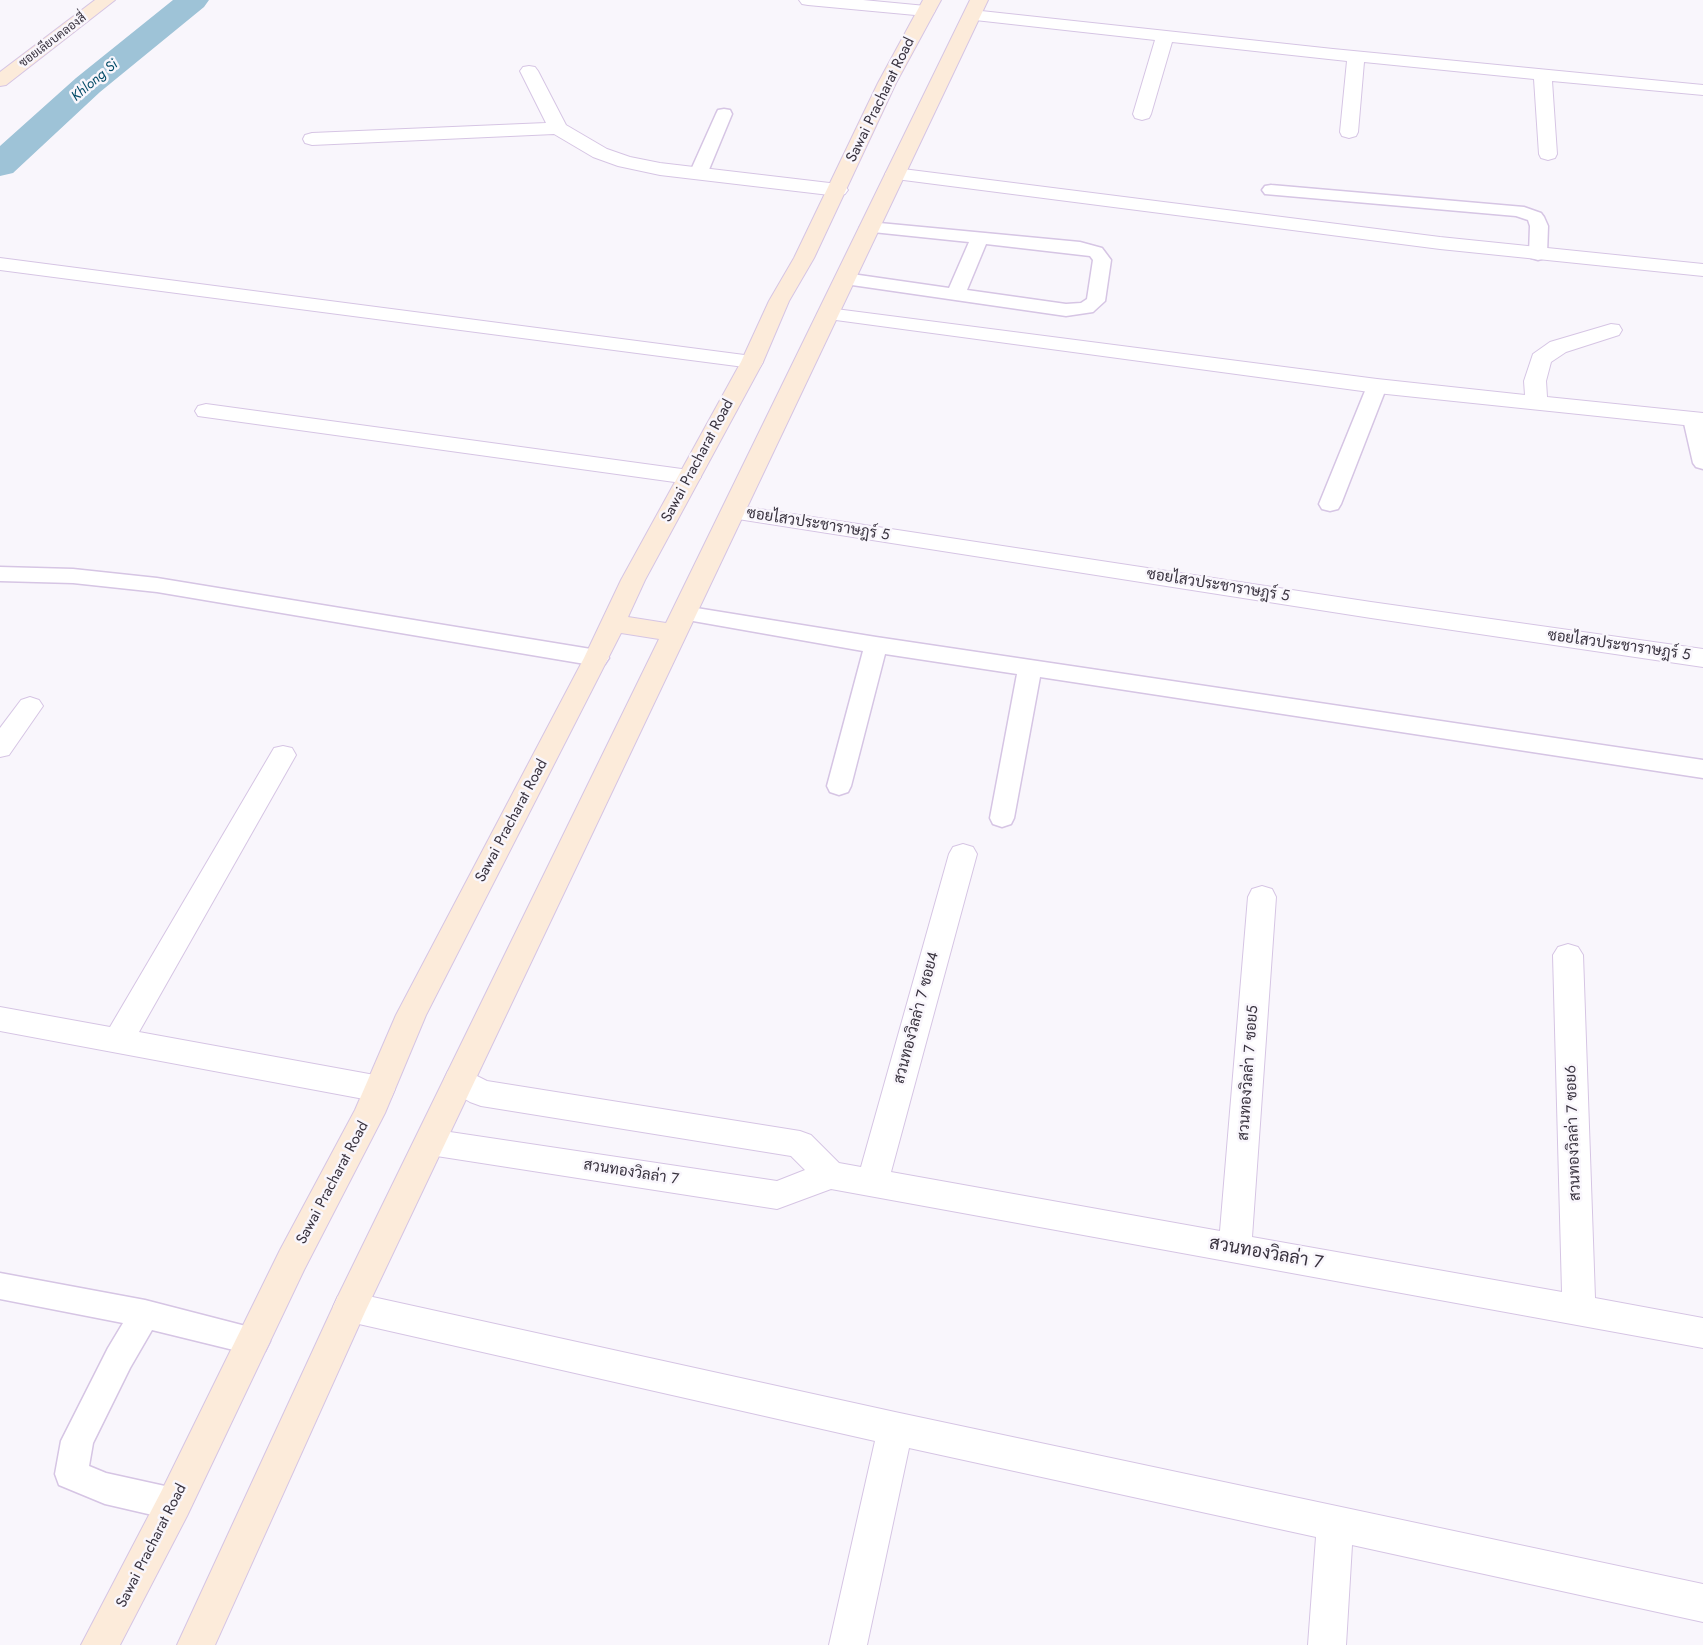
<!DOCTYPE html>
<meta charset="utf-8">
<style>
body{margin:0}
canvas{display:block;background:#f9f6fc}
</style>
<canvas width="1703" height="1645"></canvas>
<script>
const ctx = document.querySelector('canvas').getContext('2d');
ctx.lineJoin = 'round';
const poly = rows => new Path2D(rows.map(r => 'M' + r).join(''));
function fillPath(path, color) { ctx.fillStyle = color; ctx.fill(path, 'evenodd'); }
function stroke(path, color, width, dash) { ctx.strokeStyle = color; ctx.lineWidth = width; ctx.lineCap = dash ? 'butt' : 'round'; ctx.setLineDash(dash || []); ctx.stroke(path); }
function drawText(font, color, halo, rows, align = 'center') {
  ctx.font = font + ' Jost,Sarabun,sans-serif'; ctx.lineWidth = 5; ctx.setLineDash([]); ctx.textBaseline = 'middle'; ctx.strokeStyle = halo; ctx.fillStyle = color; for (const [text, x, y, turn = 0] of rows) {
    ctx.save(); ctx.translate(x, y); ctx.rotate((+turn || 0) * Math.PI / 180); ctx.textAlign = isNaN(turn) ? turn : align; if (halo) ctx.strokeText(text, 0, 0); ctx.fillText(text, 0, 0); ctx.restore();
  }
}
fillPath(poly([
 [173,0,209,0,204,7,100,92,13,173,0,176,0,146,76,78,173,0]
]), '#9ec3d7');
const lane = poly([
 [724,109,730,110,732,114,708,172,705,176,699,177,693,176,690,172,716,114,718,110,724,109],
 [1271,185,1524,207,1541,213,1544,217,1548,226,1547,254,1545,258,1538,260,1531,258,1529,254,1530,226,1528,220,1516,216,1265,194,1262,190,1265,186,1271,185],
 [869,222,1080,242,1102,248,1111,260,1105,301,1093,312,1066,316,838,283,836,279,838,275,845,273,949,288,969,242,863,231,860,227,863,223,869,222],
 [986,244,1090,256,1093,260,1087,299,1081,303,1066,304,967,290,986,244],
 [1377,380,1384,382,1387,386,1341,504,1338,509,1330,511,1322,509,1319,504,1367,386,1370,382,1377,380],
 [1693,413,1700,415,1703,419,1703,469,1696,467,1693,463,1683,419,1686,415,1693,413],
 [0,567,73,569,157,578,597,650,605,652,609,658,605,664,597,666,157,592,73,583,0,581,0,567],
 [684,606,876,637,1703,760,1703,778,1040,677,1014,818,1011,824,1002,827,993,824,990,818,1017,674,885,654,851,786,848,792,839,795,830,792,827,786,863,651,676,618,673,613,676,608,684,606],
 [0,1273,145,1300,265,1331,270,1341,265,1351,254,1355,152,1330,130,1368,93,1443,89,1466,106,1473,174,1488,186,1493,190,1504,186,1515,174,1520,105,1504,59,1485,55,1474,61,1441,108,1348,123,1323,0,1299,0,1273]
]);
const street = poly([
 [799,0,863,0,926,6,932,7,935,11,932,15,926,16,808,5,802,4,799,0],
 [972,10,1333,49,1703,85,1703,95,1552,81,1557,154,1555,158,1548,160,1541,158,1539,154,1534,79,1364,62,1358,132,1356,136,1349,138,1342,136,1340,132,1347,61,1172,42,1151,114,1149,118,1142,120,1135,118,1133,114,1155,40,966,19,963,15,966,11,972,10],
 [529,66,535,67,538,71,566,125,607,149,630,157,660,163,838,184,845,186,848,190,845,194,838,196,660,175,618,166,593,157,554,134,312,145,305,143,303,139,305,135,312,133,546,123,520,71,523,67,529,66],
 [895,168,1440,237,1703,264,1703,276,1440,249,888,178,885,174,888,170,895,168],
 [0,258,752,356,760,357,763,362,760,367,752,368,0,270,0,258],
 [828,308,1377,379,1525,395,1524,381,1533,354,1550,342,1611,324,1619,325,1622,330,1619,335,1566,352,1551,362,1546,381,1547,397,1703,413,1703,427,1377,393,821,318,817,314,821,310,828,308],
 [206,404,689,470,697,472,701,477,697,482,689,484,198,416,195,411,198,406,206,404],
 [733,505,1371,602,1703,649,1703,667,1371,618,725,517,721,512,725,507,733,505],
 [30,697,39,700,43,706,9,755,0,757,0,728,21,700,30,697],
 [283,746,292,748,296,755,139,1032,380,1076,391,1080,395,1089,391,1098,380,1102,0,1031,0,1007,110,1027,274,748,283,746],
 [963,844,973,847,977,854,891,1172,1220,1231,1248,897,1252,889,1262,886,1272,889,1276,897,1252,1237,1562,1292,1553,955,1558,947,1568,944,1578,947,1583,955,1595,1298,1703,1318,1703,1348,831,1189,777,1209,430,1155,419,1151,414,1142,419,1133,430,1129,777,1181,805,1170,791,1156,481,1106,470,1102,448,1089,444,1080,448,1071,459,1067,487,1081,800,1131,811,1135,839,1163,861,1167,949,854,953,847,963,844],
 [350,1292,895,1412,1703,1584,1703,1622,1352,1545,1346,1645,1308,1645,1316,1537,909,1448,867,1645,829,1645,875,1441,350,1322,338,1318,333,1307,338,1296,350,1292]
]);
const secondary = poly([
 [95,0,115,0,6,85,0,86,0,72,95,0],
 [923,0,941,0,896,83,814,258,789,301,763,362,645,580,628,617,666,623,970,0,988,0,365,1312,215,1645,177,1645,338,1296,659,639,621,633,426,1015,385,1113,304,1270,187,1516,120,1645,81,1645,161,1492,280,1250,355,1110,396,1015,584,658,621,580,741,362,769,301,794,258,878,83,923,0]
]);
stroke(lane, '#d6c5e4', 3);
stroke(street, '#d6c5e4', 2);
stroke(secondary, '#d6c5e4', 2);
fillPath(lane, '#fff');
fillPath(street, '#fff');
fillPath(secondary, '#fcebda');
drawText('12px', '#38323e', '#f9f6fc', [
 ["ซอยเลียบคลองสี่",53,41,-37]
]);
drawText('italic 14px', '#004a66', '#f9f6fc', [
 ["Khlong Si",95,81,-40]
]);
drawText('15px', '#38323e', '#f9f6fc', [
 ["Sawai Pracharat Road",881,100,-64],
 ["Sawai Pracharat Road",698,461,-62],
 ["ซอยไสวประชาราษฎร์ 5",818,525,9],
 ["ซอยไสวประชาราษฎร์ 5",1218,586,9],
 ["ซอยไสวประชาราษฎร์ 5",1619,646,8],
 ["Sawai Pracharat Road",512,821,-62],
 ["สวนทองวิลล่า 7 ซอย4",917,1018,-75],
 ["สวนทองวิลล่า 7 ซอย5",1249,1073,-86],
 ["สวนทองวิลล่า 7 ซอย6",1574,1133,-92],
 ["สวนทองวิลล่า 7",631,1173,9],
 ["Sawai Pracharat Road",333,1183,-62],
 ["Sawai Pracharat Road",152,1546,-63]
]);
drawText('18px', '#38323e', '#f9f6fc', [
 ["สวนทองวิลล่า 7",1266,1254,10]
]);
</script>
